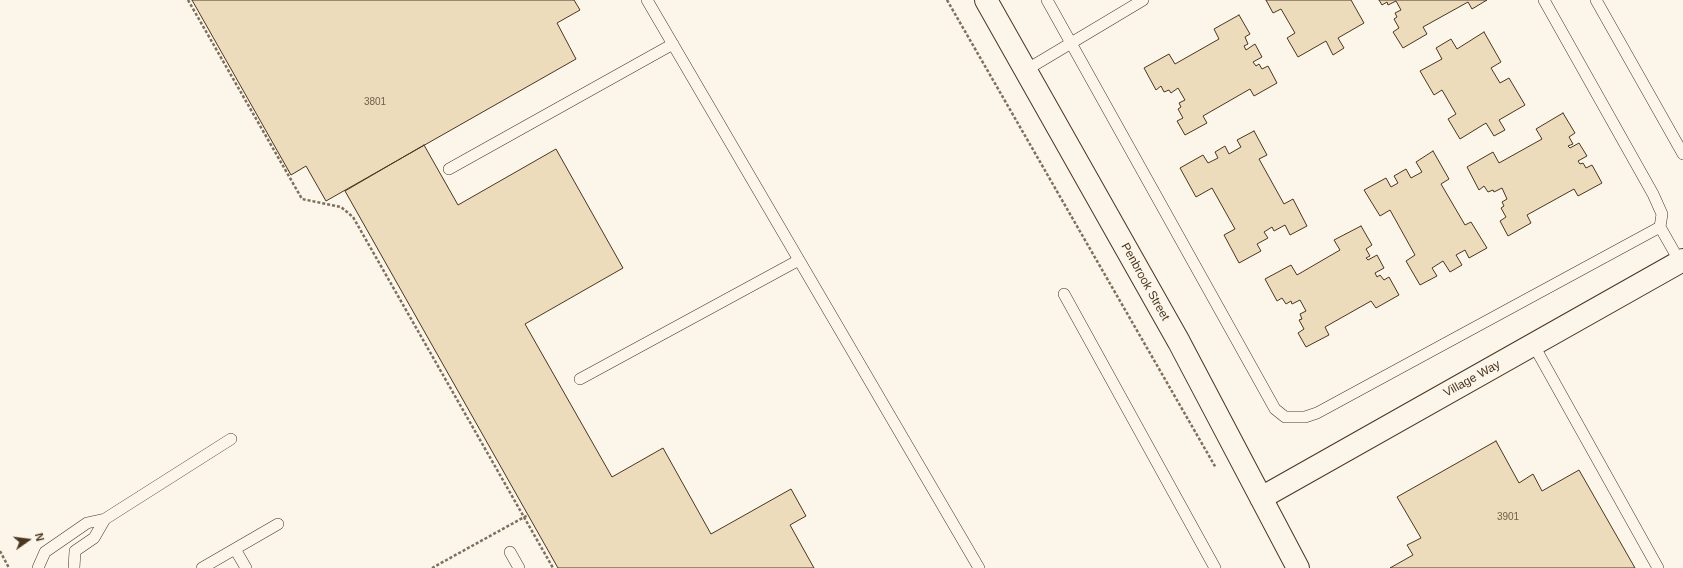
<!DOCTYPE html>
<style>
body{margin:0}
#map{position:relative;width:1683px;height:568px;overflow:hidden;background:#fbf6e9;font-family:Helvetica,sans-serif}
canvas{display:block}
.north{position:absolute;left:8px;top:520px;width:40px;height:40px;-webkit-text-stroke:3px #fbf6e9;paint-order:stroke;rotate:76deg;font-size:11px;font-weight:700;line-height:16px;text-align:center;color:#4a3520}
.north::after{content:'';display:block;margin:auto;width:14px;height:18px;background:#4a3520;clip-path:polygon(50% 0,100% 100%,50% 72%,0 100%)}
</style>
<div id="map">
<canvas width="1683" height="568"></canvas>
<div class="north">N</div>
</div>
<script>
const ctx = document.querySelector('canvas').getContext('2d');
ctx.lineJoin = 'round';
function fillPath(path, color) { ctx.fillStyle = color; ctx.fill(path, 'evenodd'); }
const poly = rows => new Path2D(rows.map(r => 'M' + r).join(''));
function stroke(path, color, width, dash) { ctx.strokeStyle = color; ctx.lineWidth = width; ctx.lineCap = dash ? 'butt' : 'round'; ctx.setLineDash(dash || []); ctx.stroke(path); }
function drawText(font, color, halo, rows, align = 'center') {
  ctx.font = font + ' Helvetica,sans-serif'; ctx.lineWidth = 3; ctx.setLineDash([]); ctx.textBaseline = 'middle'; ctx.strokeStyle = halo; ctx.fillStyle = color; for (const [text, x, y, turn = 0] of rows) {
    ctx.save(); ctx.translate(x, y); ctx.rotate((+turn || 0) * Math.PI / 180); ctx.textAlign = isNaN(turn) ? turn : align; if (halo) ctx.strokeText(text, 0, 0); ctx.fillText(text, 0, 0); ctx.restore();
  }
}
const building = poly([
 [192,0,574,0,580,10,557,23,576,59,326,201,306,166,291,175,192,0],
 [1266,0,1351,0,1364,23,1338,38,1344,48,1333,55,1326,41,1298,57,1287,38,1295,33,1281,9,1273,13,1266,0],
 [1379,0,1487,0,1472,9,1468,2,1423,27,1427,34,1403,48,1393,32,1399,28,1394,19,1397,17,1395,13,1401,10,1396,1,1388,5,1387,2,1382,5,1379,0],
 [1239,15,1250,34,1245,37,1248,44,1244,46,1246,50,1255,44,1262,57,1253,62,1256,66,1259,64,1262,69,1268,66,1277,83,1254,96,1250,89,1203,116,1207,123,1185,135,1177,121,1183,118,1178,109,1181,107,1179,103,1185,100,1178,88,1171,93,1169,90,1164,92,1161,86,1156,90,1144,68,1169,54,1175,64,1219,39,1214,29,1239,15],
 [1484,32,1501,62,1491,68,1500,83,1509,78,1525,105,1499,120,1505,130,1494,136,1486,123,1460,139,1448,119,1456,114,1442,90,1434,95,1420,71,1442,59,1436,48,1451,39,1457,49,1484,32],
 [1563,113,1575,133,1569,137,1573,144,1568,146,1570,148,1579,143,1587,156,1578,161,1580,164,1583,163,1586,168,1592,165,1602,183,1578,196,1574,189,1527,215,1531,223,1508,236,1500,221,1506,217,1501,208,1504,206,1502,202,1507,199,1502,188,1494,192,1493,190,1488,192,1484,186,1479,190,1467,167,1493,152,1499,163,1542,139,1536,129,1563,113],
 [1254,131,1267,155,1259,159,1284,204,1293,199,1307,226,1290,235,1285,225,1274,231,1272,227,1264,232,1268,238,1257,244,1261,251,1239,263,1224,235,1235,229,1212,188,1196,197,1180,168,1203,155,1208,163,1218,158,1215,152,1225,146,1229,154,1241,147,1237,140,1254,131],
 [424,145,458,205,556,149,623,268,525,324,612,477,663,448,711,534,791,489,806,516,790,525,814,568,558,568,345,191,424,145],
 [1433,151,1449,179,1441,184,1465,225,1471,222,1487,248,1469,258,1465,250,1456,255,1462,265,1450,272,1443,261,1432,268,1437,276,1420,285,1406,261,1415,255,1390,210,1380,216,1364,190,1386,178,1391,187,1398,183,1394,176,1406,169,1411,178,1422,172,1416,162,1433,151],
 [1361,226,1372,245,1366,249,1370,256,1366,258,1368,260,1377,255,1384,268,1375,273,1377,277,1380,275,1384,280,1389,277,1399,295,1376,308,1371,301,1325,327,1329,335,1306,347,1298,333,1304,329,1299,320,1302,319,1300,314,1306,311,1300,300,1292,304,1291,301,1286,304,1282,298,1277,301,1265,279,1291,265,1297,275,1340,250,1334,240,1361,226],
 [1496,441,1519,483,1533,474,1542,491,1579,470,1635,568,1390,568,1413,555,1407,545,1421,538,1397,497,1496,441]
]);
fillPath(building, '#ecdcbc');
stroke(building, '#4a3520', 1);
const lane = poly([
 [647,0,979,568],
 [1047,0,1275,409,1285,417,1305,417,1317,413,1660,227,1662,214,1653,194,1544,0],
 [1596,0,1683,154],
 [1026,70,1143,0],
 [449,169,673,44],
 [1660,227,1680,262],
 [1064,294,1215,568],
 [1533,344,1658,568],
 [580,379,799,260],
 [235,549,246,568],
 [510,552,519,568],
 [38,568,45,552,87,523,105,519,231,439],
 [74,568,75,551,94,538,105,519],
 [202,568,278,524]
]);
const street = poly([
 [986,0,1179,342,1298,568],
 [1261,498,1683,260]
]);
stroke(lane, '#4a3520', 12);
stroke(street, '#4a3520', 24);
stroke(poly([
 [188,0,302,199,341,207,353,217,553,568],
 [947,0,1216,468],
 [0,551,9,568],
 [432,568,528,515]
]), '#7f6f5c', 2.5, [3, 2]);
stroke(lane, '#fbf6e9', 11);
stroke(street, '#fbf6e9', 22);
drawText('10px', '#725f47', null, [
 ["3801",375,102],
 ["3901",1508,517]
]);
drawText('12px', '#4a3520', '#fbf6e9', [
 ["Penbrook Street",1145,282,61],
 ["Village Way",1472,379,-29]
]);
</script>
